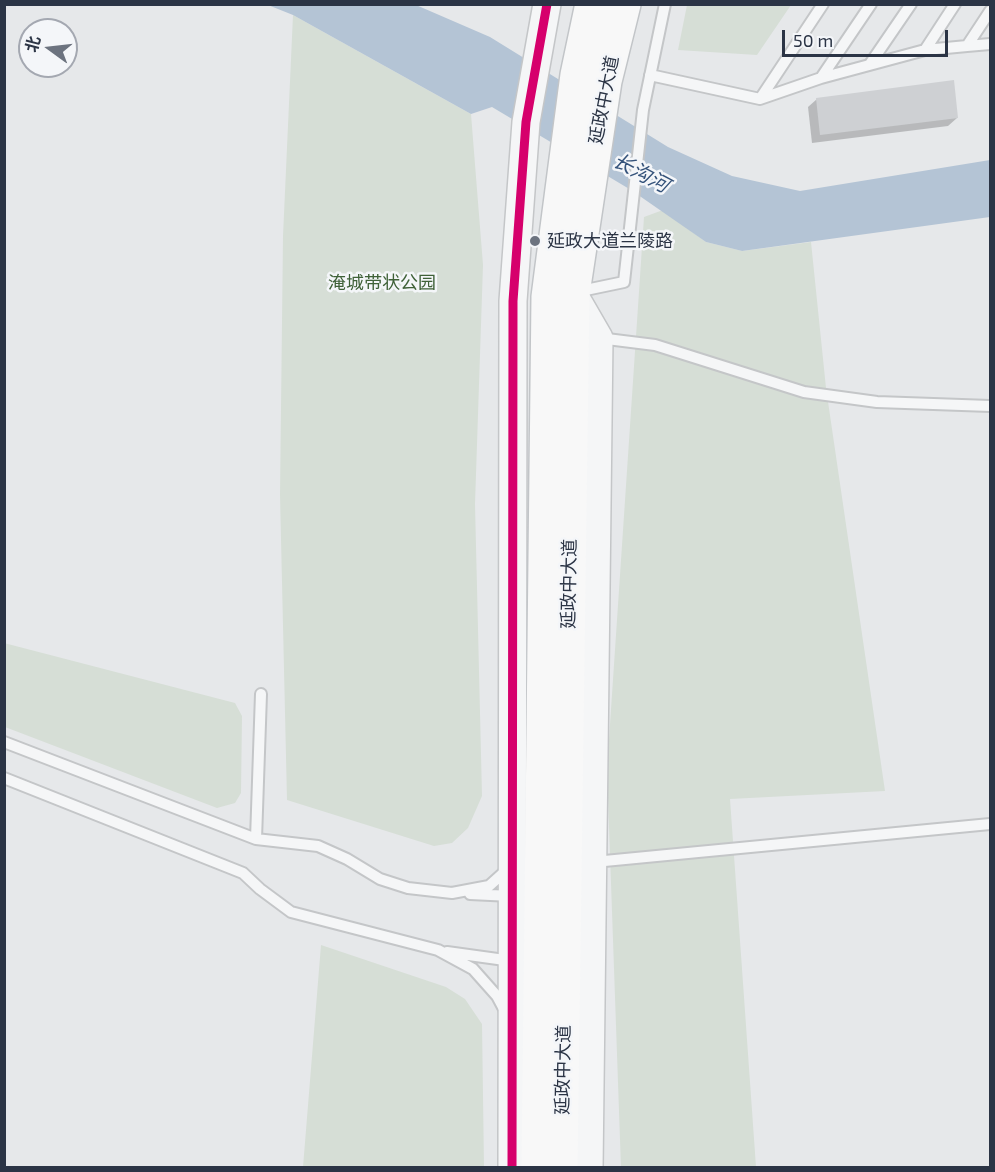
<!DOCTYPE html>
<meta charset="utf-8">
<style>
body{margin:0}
#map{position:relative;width:995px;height:1172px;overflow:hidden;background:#e6e8ea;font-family:"Exo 2","Noto Sans SC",sans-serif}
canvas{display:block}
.frame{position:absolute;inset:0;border:6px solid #2b3445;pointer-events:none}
.north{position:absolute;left:18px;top:18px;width:60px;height:60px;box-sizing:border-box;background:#f4f6f9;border:2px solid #a4a8b1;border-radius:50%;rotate:285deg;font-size:16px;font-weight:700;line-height:24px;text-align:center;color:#2b3445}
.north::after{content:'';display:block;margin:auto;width:21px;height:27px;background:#6c737f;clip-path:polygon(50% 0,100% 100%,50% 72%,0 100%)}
.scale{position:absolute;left:782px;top:30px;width:166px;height:27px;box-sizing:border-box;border:3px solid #2b3445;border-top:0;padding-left:8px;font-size:18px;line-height:21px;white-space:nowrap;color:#2b3445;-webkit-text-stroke:4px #f4f6f9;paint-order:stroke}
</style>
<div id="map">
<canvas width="995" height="1172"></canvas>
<div class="frame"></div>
<div class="north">北</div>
<div class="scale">50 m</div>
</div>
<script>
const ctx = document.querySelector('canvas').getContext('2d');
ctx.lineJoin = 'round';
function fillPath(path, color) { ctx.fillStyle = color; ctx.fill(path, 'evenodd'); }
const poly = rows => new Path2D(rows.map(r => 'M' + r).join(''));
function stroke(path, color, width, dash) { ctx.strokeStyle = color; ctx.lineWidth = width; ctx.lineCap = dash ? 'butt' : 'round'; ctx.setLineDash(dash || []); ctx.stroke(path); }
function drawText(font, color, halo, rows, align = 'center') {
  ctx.font = font + ' "Exo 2","Noto Sans SC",sans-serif'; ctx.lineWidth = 5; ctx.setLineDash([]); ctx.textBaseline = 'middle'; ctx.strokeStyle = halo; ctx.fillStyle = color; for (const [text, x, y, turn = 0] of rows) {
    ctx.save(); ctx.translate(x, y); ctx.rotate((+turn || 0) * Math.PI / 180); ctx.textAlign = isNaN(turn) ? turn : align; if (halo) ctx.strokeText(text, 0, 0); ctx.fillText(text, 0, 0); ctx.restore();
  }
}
fillPath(poly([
 [687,5,687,4,791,5,757,55,678,50],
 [293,15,471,114,483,265,475,504,482,796,468,828,452,843,434,846,287,800,280,495,283,236],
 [663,210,706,242,742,251,811,242,826,388,885,791,730,799,756,1167,621,1168,607,769,644,217],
 [4,643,235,703,242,716,241,793,235,803,217,808,5,727],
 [321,945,446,987,465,999,482,1024,484,1167,303,1167]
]), '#d6ded6');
fillPath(poly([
 [268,5,416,5,490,37,668,147,732,176,800,191,990,160,990,217,742,251,706,242,631,190,492,107,471,114,293,15]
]), '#b4c4d5');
fillPath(poly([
 [817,99,957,118,948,126,812,143,808,107]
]), '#0003');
fillPath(poly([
 [954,80,958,118,820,135,816,98]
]), '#ced0d3');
const service = poly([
 [967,46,990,44],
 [925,50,967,46,990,11],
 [870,64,911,4],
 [650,75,760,99,821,78,925,50,955,4],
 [821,78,871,4],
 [760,99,823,4],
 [576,292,624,282,643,110,665,4],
 [599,338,655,345,804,392,877,402,990,406],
 [4,742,256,839,318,846,347,859,380,879,408,888,452,893,489,886,509,868],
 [4,778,243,873,260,889,291,912,438,950,473,969,497,996,505,1011],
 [256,839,261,694],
 [594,862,990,824],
 [470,894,511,896],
 [447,952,512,961]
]);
const tertiary = poly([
 [573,293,599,338,589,1168],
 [512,1168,513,301,526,122,547,4]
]);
const primary = poly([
 [538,1168,548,297,577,75,592,4],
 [561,1168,573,293,605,81,624,4]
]);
stroke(service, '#c4c6c8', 14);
stroke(tertiary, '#c4c6c8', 30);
stroke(primary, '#c2c5c8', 36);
stroke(service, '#f5f6f7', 10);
stroke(tertiary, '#f5f6f7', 27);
stroke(primary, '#f8f8f8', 33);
stroke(poly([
 [512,1168,513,301,526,122,547,4]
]), '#d6006c', 9);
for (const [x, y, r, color] of [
 [535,241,6,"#6c737f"]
]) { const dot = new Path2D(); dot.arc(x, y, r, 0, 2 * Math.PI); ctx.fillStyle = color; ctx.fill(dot); stroke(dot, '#f4f6f9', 2); }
drawText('18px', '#2b3445', '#f4f6f9', [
 ["延政中大道",604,100,-79],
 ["延政中大道",569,584,-89],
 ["延政中大道",563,1070,-89]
]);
drawText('18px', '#2b3445', '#f4f6f9', [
 ["延政大道兰陵路",547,241]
], 'left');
drawText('18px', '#3f6138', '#f4f6f9', [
 ["淹城带状公园",382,283]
]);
drawText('italic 20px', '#34527a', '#f4f6f9', [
 ["长沟河",641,173,28]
]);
</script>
